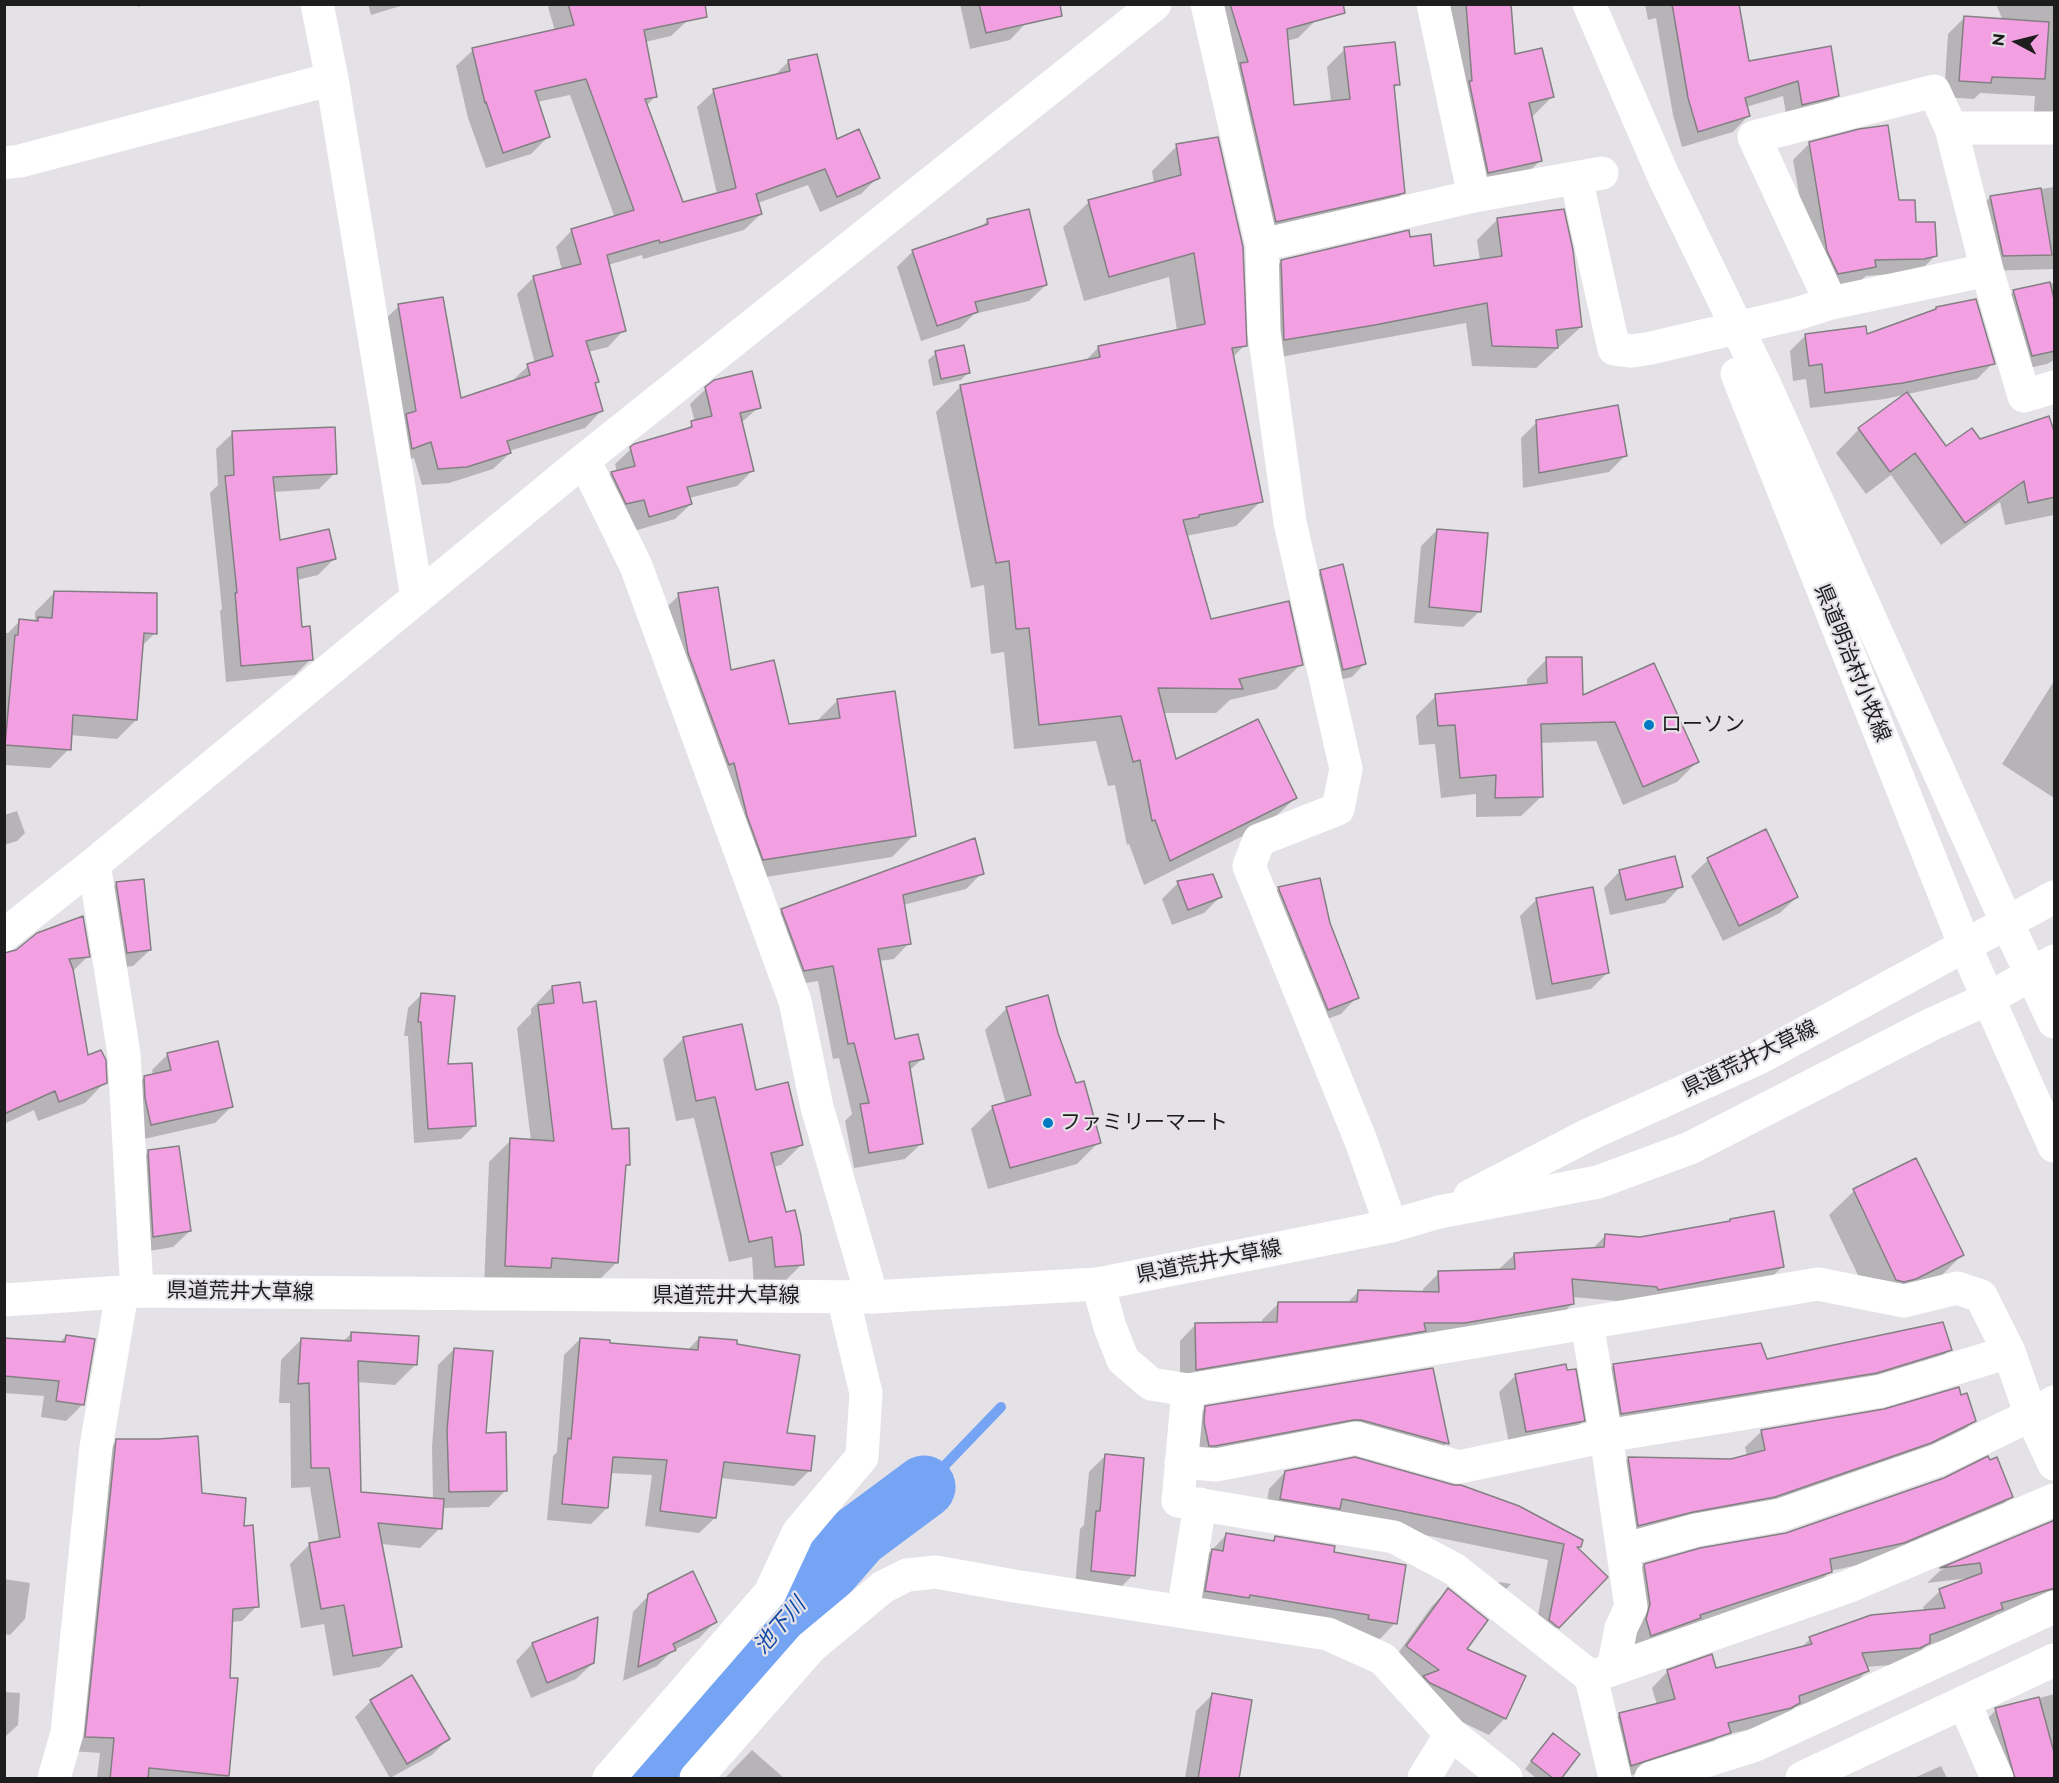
<!DOCTYPE html>
<meta charset="utf-8">
<style>
body{margin:0}
#map{position:relative;width:2059px;height:1783px;overflow:hidden;background:#e5e2e7;font-family:Montserrat,sans-serif}
canvas{display:block}
.frame{position:absolute;inset:0;border:6px solid #1e1d1e;pointer-events:none}
.north{position:absolute;left:1987px;top:12px;width:60px;height:60px;-webkit-text-stroke:4px #e5e2e7;paint-order:stroke;rotate:277deg;font-size:16px;font-weight:700;line-height:24px;text-align:center;color:#1e1d1e}
.north::after{content:'';display:block;margin:auto;width:21px;height:27px;background:#1e1d1e;clip-path:polygon(50% 0,100% 100%,50% 72%,0 100%)}
</style>
<div id="map">
<canvas width="2059" height="1783"></canvas>
<div class="frame"></div>
<div class="north">N</div>
</div>
<script>
const ctx = document.querySelector('canvas').getContext('2d');
ctx.lineJoin = 'round';
function fillPath(path, color) { ctx.fillStyle = color; ctx.fill(path, 'evenodd'); }
const poly = rows => new Path2D(rows.map(r => 'M' + r).join(''));
function stroke(path, color, width, dash) { ctx.strokeStyle = color; ctx.lineWidth = width; ctx.lineCap = dash ? 'butt' : 'round'; ctx.setLineDash(dash || []); ctx.stroke(path); }
function drawText(font, color, halo, rows, align = 'center') {
  ctx.font = font + ' Montserrat,"Noto Sans JP",sans-serif'; ctx.lineWidth = 4.5; ctx.setLineDash([]); ctx.textBaseline = 'middle'; ctx.strokeStyle = halo; ctx.fillStyle = color; for (const [text, x, y, turn = 0] of rows) {
    ctx.save(); ctx.translate(x, y); ctx.rotate((+turn || 0) * Math.PI / 180); ctx.textAlign = isNaN(turn) ? turn : align; if (halo) ctx.strokeText(text, 0, 0); ctx.fillText(text, 0, 0); ctx.restore();
  }
}
fillPath(poly([
 [137,4,150,4,138,7],
 [368,4,407,4,371,15],
 [551,4,692,4,688,20,671,36,645,42,655,97,646,106,682,204,717,194,697,107,714,91,773,77,788,62,816,55,836,141,878,177,861,194,820,212,808,185,758,203,761,214,744,230,643,259,642,255,608,265,624,330,608,347,588,352,597,382,594,385,601,411,585,428,509,451,510,453,493,469,449,483,422,485,414,458,395,464,382,322,399,306,459,400,511,382,528,366,535,364,517,294,534,277,562,270,556,247,572,230,615,218,570,95,537,102,548,137,531,154,486,168,468,118,456,66,473,50,555,31,548,7],
 [960,4,1040,4,1026,23,1010,40,970,49],
 [1224,4,1312,4,1316,20,1298,38,1287,41,1292,107,1331,102,1327,67,1345,49,1398,84,1393,90,1404,192,1385,210,1258,240,1211,18],
 [1445,4,1510,4,1514,56,1552,97,1532,117,1541,160,1520,180,1468,193],
 [1645,4,1738,4,1748,63,1830,48,1838,95,1822,111,1787,120,1783,96,1746,107,1748,116,1733,132,1682,147,1673,115,1656,18,1648,20],
 [1996,4,2054,4,2054,126,2033,124,2035,96,1980,93,1974,99,1944,97,1948,34,1964,18,2003,21],
 [1809,144,1897,202,1935,256,1919,272,1866,276,1858,283,1822,290,1812,267,1793,160],
 [1177,146,1245,345,1232,358,1261,501,1236,526,1186,536,1210,621,1301,664,1276,689,1230,700,1216,713,1162,713,1175,762,1295,798,1269,823,1144,885,1129,844,1127,845,1115,785,1108,786,1096,741,1014,749,1004,652,991,654,984,585,971,588,936,412,961,386,1085,361,1099,347,1177,331,1169,277,1084,301,1063,227,1089,202,1154,184,1152,171],
 [2054,187,2054,269,1987,271,1975,213,1990,197],
 [1498,219,1581,327,1536,368,1472,366,1466,323,1264,360,1261,282,1282,261,1409,239,1433,267,1480,261,1477,240],
 [988,220,1046,285,1029,301,974,314,960,328,921,341,897,267,913,251,980,228],
 [2054,283,2054,360,2047,364,2016,371,1998,308,2013,292],
 [1806,335,1865,336,1993,363,1977,379,1885,399,1810,408,1806,379,1793,381,1790,351],
 [936,353,969,372,961,380,933,386,928,360],
 [706,389,759,407,741,423,752,471,737,486,689,498,691,504,675,519,634,531,629,514,611,518,596,488,611,473,617,472,615,464,631,449,682,432,695,422,690,404],
 [1907,395,1945,448,1980,441,2054,439,2054,515,2005,525,2000,502,1941,545,1891,475,1866,494,1836,453,1859,429],
 [1537,422,1625,456,1609,472,1523,488,1521,438],
 [233,433,335,473,319,489,273,492,278,542,334,559,318,575,297,580,300,628,311,659,295,675,226,682,220,611,222,609,210,493,218,485,216,449],
 [1437,530,1480,611,1463,627,1414,623,1421,546],
 [1321,571,1365,663,1352,677,1330,682,1308,585],
 [54,593,155,633,142,646,136,720,117,739,70,735,69,749,50,768,4,765,4,633,8,633,20,621,35,622,35,612],
 [679,595,730,672,788,725,816,722,838,700,914,835,892,857,741,881,657,617],
 [1547,659,1581,698,1697,762,1677,782,1623,805,1596,741,1540,743,1541,797,1521,816,1476,817,1476,794,1441,798,1435,744,1419,745,1416,716,1436,696,1527,687,1527,679],
 [2054,681,2054,798,2002,764],
 [17,811,25,833,17,841,4,845,4,815],
 [1765,831,1797,897,1780,913,1723,941,1691,876,1708,860],
 [1620,871,1681,886,1665,903,1610,915,1604,888],
 [982,873,966,889,903,905,909,943,894,959,879,961,894,1041,922,1059,909,1071,921,1144,905,1159,854,1168,845,1121,852,1114,839,1058,833,1059,818,981,788,986,767,926,782,910],
 [1319,879,1329,924,1357,997,1341,1014,1311,1025,1262,905,1279,888],
 [117,883,150,950,133,966,111,968,100,900],
 [1178,883,1220,897,1204,913,1172,925,1162,899],
 [1537,899,1607,973,1591,989,1536,1000,1520,916],
 [88,956,72,972,87,1057,105,1082,85,1103,38,1121,34,1110,4,1124,4,961],
 [552,987,610,1130,629,1164,624,1169,617,1262,595,1284,484,1287,489,1162,511,1140,531,1141,517,1028,531,1014,531,1009],
 [422,994,446,1066,475,1125,461,1139,414,1143,408,1036,404,1036,408,1008],
 [1007,1008,1057,1034,1099,1142,1077,1164,988,1189,971,1129,993,1107,1006,1104,985,1030],
 [684,1038,802,1144,781,1165,773,1167,785,1214,802,1264,781,1285,754,1287,752,1257,729,1262,694,1118,676,1121,663,1059],
 [168,1054,231,1107,215,1123,135,1141,128,1094,145,1077,153,1075,152,1070],
 [149,1152,190,1231,173,1247,137,1253,132,1168],
 [1916,1160,1962,1255,1937,1280,1872,1304,1829,1215,1854,1191],
 [1731,1220,1782,1267,1766,1283,1641,1303,1572,1297,1572,1304,1556,1320,1180,1385,1180,1341,1196,1324,1262,1324,1262,1320,1278,1304,1347,1303,1358,1292,1423,1293,1423,1289,1439,1273,1497,1271,1515,1254,1592,1249,1606,1235,1640,1238,1728,1223],
 [352,1333,415,1365,395,1385,357,1382,359,1494,433,1500,432,1447,438,1365,454,1349,506,1490,489,1507,442,1508,440,1528,420,1548,381,1544,400,1647,380,1667,333,1676,324,1624,301,1628,290,1564,310,1544,319,1542,310,1487,291,1488,290,1403,279,1403,281,1360,301,1340,342,1342],
 [66,1336,83,1404,66,1421,41,1417,44,1396,4,1393,4,1339,59,1343],
 [699,1338,735,1346,786,1434,809,1471,794,1486,720,1478,715,1518,699,1533,645,1526,652,1475,610,1473,607,1508,591,1524,547,1520,553,1456,557,1452,564,1355,580,1339,608,1344,687,1351],
 [1950,1349,1934,1366,1605,1430,1597,1381,1614,1365,1766,1361],
 [1432,1369,1447,1443,1431,1459,1344,1436,1198,1462,1190,1424,1206,1407],
 [1515,1376,1583,1421,1567,1437,1510,1448,1499,1392],
 [1960,1397,1974,1420,1958,1437,1758,1513,1622,1542,1612,1475,1629,1458,1731,1460,1747,1456,1745,1447,1762,1431],
 [117,1441,201,1494,242,1527,257,1606,242,1621,231,1622,228,1775,225,1778,97,1778,100,1753,71,1751,102,1456],
 [1105,1456,1133,1575,1117,1591,1075,1587,1080,1529,1084,1525,1089,1472],
 [1285,1472,1579,1546,1577,1549,1558,1627,1542,1643,1534,1637,1548,1560,1331,1516,1265,1515,1269,1489],
 [2011,1496,1995,1513,1886,1559,1830,1571,1814,1588,1635,1651,1628,1582,1644,1565,1787,1534],
 [2052,1523,2054,1533,2054,1597,2051,1600,1996,1615,1985,1625,1926,1646,1912,1659,1903,1664,1866,1667,1867,1671,1851,1687,1795,1707,1782,1719,1773,1724,1720,1736,1700,1753,1623,1778,1603,1731,1620,1714,1657,1705,1652,1688,1668,1671,1715,1670,1801,1648,1810,1639,1925,1611,1923,1607,1940,1591,1970,1578,1927,1583,1941,1570],
 [1227,1534,1271,1542,1275,1538,1332,1553,1395,1623,1380,1639,1191,1607,1197,1566],
 [4,1579,30,1583,25,1619,10,1635,4,1634],
 [1499,1582,1511,1584,1492,1604,1484,1598],
 [1448,1590,1465,1650,1524,1677,1505,1718,1489,1735,1414,1699,1391,1663,1432,1606],
 [649,1595,716,1621,699,1638,672,1651,657,1666,623,1681,633,1612],
 [597,1619,593,1663,576,1679,531,1698,516,1661,532,1644],
 [4,1692,20,1693,18,1725,6,1736,4,1747],
 [1213,1694,1237,1778,1185,1778,1196,1711],
 [2054,1694,2054,1778,1995,1778,1980,1726,1996,1710],
 [371,1701,448,1739,432,1755,390,1778,355,1717],
 [1546,1742,1559,1778,1536,1778,1525,1769],
 [752,1750,784,1778,725,1778],
 [1941,1766,1947,1778,1914,1778]
]), '#0003');
stroke(poly([
 [924,1487,1001,1407]
]), '#74a4f3', 10);
stroke(poly([
 [647,1778,858,1536,924,1487]
]), '#74a4f3', 63);
const building = poly([
 [568,4,705,4,707,17,644,30,657,97,645,99,683,202,736,188,713,89,790,71,788,60,817,54,837,139,859,129,880,178,837,197,825,169,756,194,762,214,660,243,659,240,607,255,626,331,586,341,599,382,595,383,603,411,507,441,511,453,467,467,438,469,431,442,412,449,406,414,416,411,398,304,443,297,461,398,530,375,527,364,553,356,533,276,581,264,571,229,634,210,586,79,535,91,550,137,503,153,486,102,485,103,472,48,574,25,568,4],
 [979,4,1060,4,1062,16,986,33,979,4],
 [1230,4,1343,4,1345,13,1287,29,1294,105,1350,99,1344,47,1395,42,1400,85,1394,85,1405,193,1276,222,1240,63,1248,62,1230,4],
 [1466,4,1511,4,1515,54,1542,48,1554,97,1529,103,1542,161,1488,173,1469,81,1472,81,1466,4],
 [1672,4,1739,4,1749,61,1831,46,1839,96,1802,105,1798,81,1745,98,1750,116,1698,132,1688,98,1672,4],
 [1964,16,2049,22,2045,79,1992,77,1991,83,1959,81,1964,16],
 [1888,125,1899,200,1915,200,1916,222,1935,222,1937,256,1924,259,1875,260,1876,267,1838,274,1827,251,1809,142,1859,129,1888,125],
 [1218,137,1243,247,1247,346,1232,348,1263,502,1199,515,1199,517,1183,520,1211,619,1289,601,1303,665,1239,679,1243,689,1158,688,1176,759,1258,719,1297,798,1170,861,1155,820,1152,821,1140,760,1133,762,1121,716,1039,725,1029,628,1016,629,1009,561,996,563,960,385,1100,357,1098,346,1205,324,1194,253,1109,277,1088,200,1181,175,1176,144,1218,137],
 [2041,188,2052,255,2003,256,1990,196,2041,188],
 [1029,209,1047,285,975,302,978,312,937,326,912,250,988,224,987,219,1029,209],
 [1564,209,1573,250,1582,327,1556,330,1558,348,1492,346,1487,303,1375,325,1284,340,1281,260,1409,230,1410,237,1431,234,1434,266,1502,256,1497,218,1564,209],
 [2050,282,2055,304,2055,351,2032,356,2013,290,2050,282],
 [1976,299,1995,364,1903,383,1825,393,1822,364,1809,366,1805,334,1866,326,1867,334,1936,309,1936,307,1976,299],
 [964,345,970,373,941,379,935,351,964,345],
 [752,371,761,408,740,413,754,471,687,487,692,504,649,517,644,500,626,504,611,472,635,466,630,447,634,444,692,427,691,421,712,416,705,387,714,380,752,371],
 [1907,392,1946,446,1972,428,1980,439,2049,416,2055,434,2055,497,2028,503,2024,481,1965,523,1915,453,1890,472,1858,428,1907,392],
 [1618,405,1627,456,1539,473,1536,420,1618,405],
 [335,427,337,474,273,477,280,540,329,529,336,559,297,568,302,627,310,626,313,660,241,666,235,593,237,593,225,476,234,475,232,431,335,427],
 [1437,529,1488,533,1481,612,1429,607,1437,529],
 [1343,564,1366,664,1343,670,1320,570,1343,564],
 [718,587,731,670,774,660,789,724,840,718,837,699,895,691,916,836,763,860,747,816,734,763,729,765,688,653,678,593,718,587],
 [54,591,157,593,157,634,144,633,137,720,73,715,71,750,5,745,15,635,18,635,19,619,38,621,38,617,52,618,54,591],
 [1546,657,1582,657,1583,695,1654,663,1699,762,1643,787,1615,722,1541,724,1543,797,1495,798,1496,775,1460,778,1455,725,1438,726,1435,694,1547,683,1546,657],
 [1766,829,1798,897,1739,926,1707,858,1766,829],
 [975,838,984,874,903,895,911,944,878,949,895,1039,918,1034,924,1059,909,1062,923,1144,869,1153,860,1104,869,1103,854,1043,848,1044,833,966,804,971,781,909,975,838],
 [1675,856,1683,887,1626,900,1619,870,1675,856],
 [1213,874,1222,897,1188,910,1177,881,1213,874],
 [1320,878,1330,923,1359,998,1328,1010,1278,887,1320,878],
 [144,879,151,950,127,953,116,882,144,879],
 [1593,887,1609,973,1552,984,1536,898,1593,887],
 [83,916,90,957,69,959,73,969,88,1055,101,1050,106,1060,107,1083,59,1102,55,1091,4,1114,4,953,16,950,37,933,83,916],
 [580,982,583,1003,596,1001,612,1129,629,1128,630,1165,626,1165,618,1263,552,1258,551,1268,505,1266,510,1138,554,1141,538,1005,554,1003,552,986,580,982],
 [421,993,455,996,448,1064,472,1063,476,1126,428,1129,421,1022,418,1022,421,993],
 [1048,995,1058,1033,1076,1083,1084,1081,1101,1143,1010,1168,992,1106,1031,1095,1006,1007,1048,995],
 [742,1024,756,1090,788,1082,803,1145,771,1153,786,1212,795,1210,801,1236,804,1265,775,1267,772,1237,749,1242,715,1097,696,1101,683,1037,742,1024],
 [218,1041,233,1107,151,1125,145,1098,144,1076,171,1070,167,1053,218,1041],
 [179,1146,191,1231,153,1237,148,1150,179,1146],
 [1916,1158,1964,1255,1916,1279,1904,1282,1896,1280,1853,1189,1916,1158],
 [1774,1211,1784,1267,1658,1290,1657,1287,1572,1279,1574,1304,1465,1323,1424,1323,1426,1331,1196,1370,1195,1323,1277,1322,1278,1302,1357,1302,1358,1290,1439,1292,1438,1271,1515,1269,1514,1253,1604,1247,1605,1234,1640,1237,1730,1221,1730,1219,1774,1211],
 [1943,1322,1952,1350,1877,1373,1621,1414,1613,1364,1761,1343,1767,1359,1943,1322],
 [351,1332,419,1336,417,1365,358,1361,361,1492,444,1499,442,1529,378,1523,402,1647,353,1656,344,1605,321,1609,309,1543,340,1537,329,1468,311,1468,309,1383,298,1384,301,1338,351,1341,351,1332],
 [66,1335,95,1339,84,1405,56,1401,59,1381,4,1376,4,1338,65,1342,66,1335],
 [699,1337,737,1340,737,1344,800,1355,787,1433,815,1436,811,1471,724,1462,716,1518,660,1511,667,1460,613,1457,608,1508,562,1504,568,1438,571,1439,580,1338,610,1340,610,1343,698,1350,699,1337],
 [454,1348,493,1351,486,1433,506,1432,507,1491,449,1492,447,1430,454,1348],
 [1566,1364,1567,1370,1576,1369,1585,1421,1526,1432,1515,1374,1566,1364],
 [1433,1368,1449,1444,1361,1420,1353,1420,1215,1446,1209,1446,1204,1423,1205,1406,1433,1368],
 [1959,1387,1961,1395,1967,1393,1976,1421,1931,1443,1775,1497,1693,1512,1638,1526,1628,1457,1731,1459,1765,1450,1761,1430,1884,1409,1959,1387],
 [198,1436,202,1493,246,1498,244,1526,253,1525,259,1607,233,1609,230,1678,238,1678,229,1776,149,1768,148,1779,110,1779,114,1738,85,1737,116,1439,158,1439,198,1436],
 [1105,1454,1144,1458,1135,1576,1091,1571,1096,1511,1100,1511,1105,1454],
 [1988,1456,1990,1460,1997,1457,2013,1497,1904,1543,1830,1559,1832,1572,1700,1615,1701,1618,1651,1636,1646,1619,1650,1604,1644,1564,1700,1548,1786,1533,1944,1478,1988,1456],
 [1355,1457,1454,1485,1461,1485,1519,1506,1583,1540,1581,1547,1577,1547,1608,1577,1559,1628,1549,1620,1564,1544,1342,1499,1340,1509,1280,1499,1285,1471,1355,1457],
 [2055,1520,2055,1588,2001,1603,2003,1609,1930,1635,1930,1643,1920,1648,1862,1653,1869,1671,1799,1696,1800,1703,1791,1708,1728,1723,1731,1733,1631,1766,1619,1713,1675,1699,1667,1670,1712,1654,1716,1668,1812,1644,1809,1637,1871,1615,1945,1608,1939,1589,1982,1573,1980,1563,1940,1568,2055,1520],
 [1226,1533,1274,1541,1275,1536,1335,1546,1334,1552,1406,1565,1397,1624,1368,1619,1369,1615,1250,1595,1249,1598,1205,1591,1212,1549,1223,1551,1226,1533],
 [693,1571,717,1622,673,1644,676,1650,638,1667,648,1594,693,1571],
 [1448,1588,1488,1620,1467,1649,1526,1676,1506,1719,1430,1683,1423,1676,1439,1670,1406,1646,1448,1588],
 [598,1617,594,1663,547,1683,532,1643,598,1617],
 [412,1675,450,1739,407,1764,370,1700,412,1675],
 [1212,1693,1252,1700,1239,1779,1198,1779,1212,1693],
 [2039,1697,2055,1756,2055,1779,2015,1779,1995,1708,2039,1697],
 [1553,1733,1580,1754,1561,1779,1554,1779,1531,1761,1553,1733]
]);
fillPath(building, '#f2a0e1');
stroke(building, '#847f83', 1.5);
stroke(poly([
 [317,4,332,79,417,597],
 [1207,4,1262,245,1264,332,1290,522,1346,769,1338,809,1259,840,1249,866,1361,1141,1391,1226],
 [1433,4,1474,196],
 [1951,128,2054,128],
 [4,163,20,161,332,79],
 [1576,178,1614,349,1632,351,1651,348,1796,314,1831,303,1987,270],
 [1262,245,1474,196,1602,173],
 [1831,303,1754,137,1934,91,1951,128,1987,270,2024,396,2054,387],
 [584,460,636,566,795,1001,817,1107,872,1297],
 [94,864,124,1054,137,1291],
 [4,935,94,864,584,460,1155,4],
 [1098,1284,1110,1327,1123,1360,1151,1384,1188,1390,1818,1284,1904,1301,1957,1288,1981,1296,2009,1352,2031,1415,2054,1464],
 [1587,1323,1606,1436,1881,1391,2009,1352],
 [1188,1390,1178,1501,1394,1537,1454,1569,1591,1677,1847,1587,2054,1500],
 [1181,1462,1216,1465,1356,1438,1459,1467,1606,1436,1631,1607,1621,1628,1613,1669],
 [1623,1550,1696,1530,1780,1515,1938,1460,2031,1415,2054,1402],
 [1183,1612,1200,1504],
 [1591,1677,1615,1778],
 [1964,1702,1997,1778],
 [54,1778,67,1733,96,1447,122,1293],
 [609,1778,770,1593,798,1533,862,1457,866,1393,843,1297],
 [696,1778,811,1647,883,1587,907,1575,936,1572,1014,1586,1328,1634,1383,1659,1451,1734,1506,1778],
 [1424,1778,1451,1734],
 [1651,1778,1753,1746,2054,1607],
 [1802,1778,2054,1660]
]), '#fff', 33);
stroke(poly([
 [1589,4,1663,175,1765,385,2007,923,2054,1022],
 [1737,374,1965,946,2054,1146],
 [1470,1196,1590,1134,1759,1058,2054,897],
 [4,1300,137,1291,872,1297,1098,1284,1391,1226,1439,1212,1598,1182,1690,1148,1932,1024,1990,998,2054,961]
]), '#fff', 33);
for (const [x, y, r, color] of [
 [1649,725,6,"#007ac3"],
 [1048,1123,6,"#007ac3"]
]) { const dot = new Path2D(); dot.arc(x, y, r, 0, 2 * Math.PI); ctx.fillStyle = color; ctx.fill(dot); stroke(dot, '#e5e2e7', 2); }
drawText('21px', '#1e1d1e', '#e5e2e7', [
 ["県道明治村小牧線",1852,663,68],
 ["県道荒井大草線",1750,1059,-26],
 ["県道荒井大草線",1209,1262,-11],
 ["県道荒井大草線",240,1292,1],
 ["県道荒井大草線",726,1296]
]);
drawText('21px', '#1e1d1e', '#e5e2e7', [
 ["ローソン",1661,725],
 ["ファミリーマート",1060,1123]
], 'left');
drawText('italic 22px', '#114ba5', '#e5e2e7', [
 ["池下川",780,1626,-49]
]);
</script>
